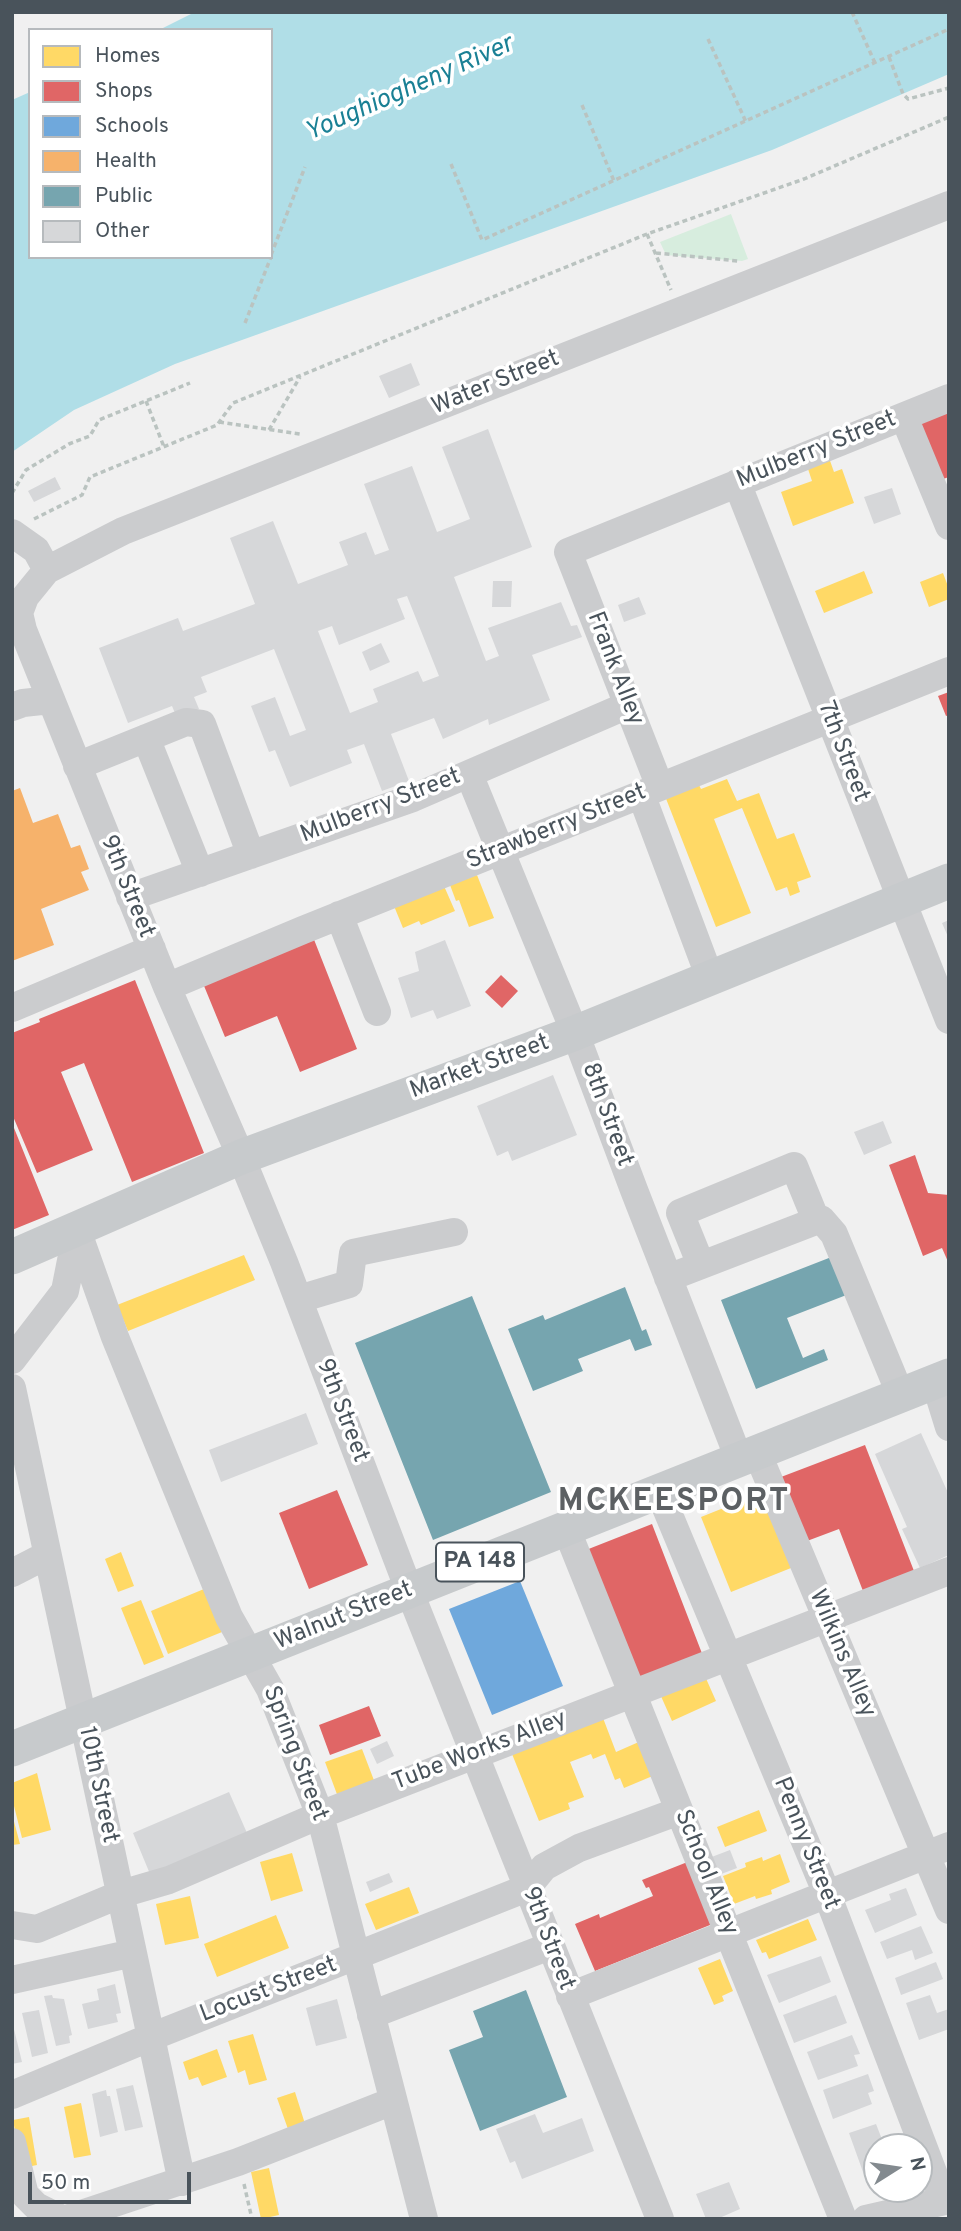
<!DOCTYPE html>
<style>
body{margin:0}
#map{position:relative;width:961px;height:2231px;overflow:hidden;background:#f0f0f0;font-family:Overpass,sans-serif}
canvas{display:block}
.frame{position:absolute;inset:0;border:14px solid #49535b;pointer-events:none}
.legend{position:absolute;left:28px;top:28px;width:245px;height:231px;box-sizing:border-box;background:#fff;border:2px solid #b6babd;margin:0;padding:9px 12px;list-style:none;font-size:21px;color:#49535b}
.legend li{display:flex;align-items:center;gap:14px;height:35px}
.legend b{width:35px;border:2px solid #b6babd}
.north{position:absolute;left:863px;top:2133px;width:70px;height:70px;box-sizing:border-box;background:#fff;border:2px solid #b6babd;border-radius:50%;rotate:78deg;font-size:19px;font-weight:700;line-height:28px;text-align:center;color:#49535b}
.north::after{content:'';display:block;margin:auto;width:24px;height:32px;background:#838a8f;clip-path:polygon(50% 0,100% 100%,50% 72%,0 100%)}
.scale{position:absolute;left:28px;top:2172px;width:163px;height:32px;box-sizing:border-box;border:4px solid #49535b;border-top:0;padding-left:9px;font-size:21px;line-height:24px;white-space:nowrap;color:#49535b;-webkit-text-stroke:5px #fff;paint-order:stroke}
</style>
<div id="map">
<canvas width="961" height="2231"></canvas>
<div class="frame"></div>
<ul class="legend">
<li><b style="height:19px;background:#ffd966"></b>Homes</li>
<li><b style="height:19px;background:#e06666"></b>Shops</li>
<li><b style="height:19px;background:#6fa8dc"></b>Schools</li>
<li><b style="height:19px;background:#f6b26b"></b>Health</li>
<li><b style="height:19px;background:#76a5af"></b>Public</li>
<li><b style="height:19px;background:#d6d7d9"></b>Other</li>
</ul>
<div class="north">N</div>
<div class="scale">50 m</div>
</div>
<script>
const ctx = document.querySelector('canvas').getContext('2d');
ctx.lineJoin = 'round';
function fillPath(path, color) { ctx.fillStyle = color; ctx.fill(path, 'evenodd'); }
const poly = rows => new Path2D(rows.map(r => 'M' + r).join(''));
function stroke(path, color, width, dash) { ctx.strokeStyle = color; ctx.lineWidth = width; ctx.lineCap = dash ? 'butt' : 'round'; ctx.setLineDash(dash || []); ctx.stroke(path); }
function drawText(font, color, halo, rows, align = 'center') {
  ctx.font = font + ' Overpass,sans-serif'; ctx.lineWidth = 7; ctx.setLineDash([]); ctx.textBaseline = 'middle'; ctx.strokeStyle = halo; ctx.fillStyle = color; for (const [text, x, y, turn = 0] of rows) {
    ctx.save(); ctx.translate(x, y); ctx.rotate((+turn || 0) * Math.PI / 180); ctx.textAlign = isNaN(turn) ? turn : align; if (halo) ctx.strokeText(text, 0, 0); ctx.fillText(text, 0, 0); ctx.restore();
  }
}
fillPath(poly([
 [731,214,748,259,742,261,666,255,660,242]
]), '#d7edde');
fillPath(poly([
 [195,12,949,12,949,74,772,150,175,364,74,410,12,452,12,100,30,92,30,257,271,257,271,30,159,30]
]), '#b0dee7');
fillPath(poly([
 [828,455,834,472,842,469,854,503,793,526,781,492,812,481,806,463],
 [864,571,873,593,824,613,815,591],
 [943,573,949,589,949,599,929,607,920,582],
 [727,779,737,801,759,793,777,839,794,833,811,877,797,882,800,892,790,896,787,887,776,891,742,808,714,819,751,913,716,927,665,796,698,783,701,789],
 [477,875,494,918,469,927,459,900,456,901,450,885],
 [444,886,455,911,421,925,419,921,403,928,394,906],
 [244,1255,255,1280,128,1331,117,1305],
 [766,1491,796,1566,731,1592,701,1517],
 [121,1552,134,1586,118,1592,105,1559],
 [204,1589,222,1632,168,1654,151,1611],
 [141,1600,164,1657,144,1665,121,1608],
 [704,1674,716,1701,672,1721,660,1694],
 [603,1718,616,1752,641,1741,655,1775,624,1788,620,1778,615,1780,605,1754,593,1759,591,1754,570,1762,584,1797,568,1803,570,1809,539,1821,512,1754],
 [362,1749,375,1783,338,1797,325,1762],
 [37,1773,51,1830,22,1838,12,1798,12,1783],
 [759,1810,767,1831,725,1847,717,1827],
 [12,1814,20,1844,12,1845],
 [292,1853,303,1891,271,1901,260,1862],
 [780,1854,790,1882,771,1890,772,1894,756,1899,755,1896,734,1904,723,1876,746,1867,745,1863,762,1857,763,1861],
 [409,1887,419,1913,376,1930,365,1904],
 [190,1896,199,1938,165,1945,156,1904],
 [276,1915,289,1948,217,1977,204,1944],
 [808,1919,817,1940,769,1959,766,1952,762,1953,756,1940],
 [720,1959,733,1991,722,1996,724,2001,714,2005,698,1968],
 [253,2034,267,2080,249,2085,245,2070,238,2073,228,2041],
 [217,2049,227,2077,202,2086,198,2077,189,2080,183,2062],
 [295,2092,306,2127,289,2132,277,2098],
 [81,2103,91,2155,74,2158,64,2107],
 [29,2117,37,2165,22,2168,13,2120],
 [269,2168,279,2215,261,2219,251,2172]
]), '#ffd966');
fillPath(poly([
 [949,411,949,477,940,480,917,424],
 [949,692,949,715,946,716,938,696],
 [313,937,357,1049,300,1072,277,1016,225,1037,202,981],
 [501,975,518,991,502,1008,485,992],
 [135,980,204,1153,132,1182,84,1063,61,1072,93,1150,37,1173,12,1114,12,1033,40,1022,39,1019],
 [12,1123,49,1215,12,1230],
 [915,1155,928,1193,949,1195,949,1264,942,1248,923,1256,889,1165],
 [865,1445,914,1571,863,1591,839,1529,807,1541,781,1477],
 [337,1490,368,1565,309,1589,279,1513],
 [652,1524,703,1656,639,1682,586,1550],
 [369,1706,381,1736,330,1755,319,1725],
 [690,1861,715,1923,595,1971,575,1924,599,1914,600,1918,653,1896,649,1887,646,1888,642,1880]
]), '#e06666');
fillPath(poly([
 [520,1581,563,1686,492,1715,449,1609]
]), '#6fa8dc');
fillPath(poly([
 [20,788,33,823,58,814,71,848,80,845,89,869,81,872,89,890,41,909,54,945,12,961,12,791]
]), '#f6b26b');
fillPath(poly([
 [834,1256,849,1294,787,1318,803,1358,824,1349,828,1360,756,1389,721,1300],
 [625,1287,642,1331,646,1329,652,1345,635,1351,630,1339,578,1359,583,1371,533,1391,508,1329,543,1315,545,1320],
 [472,1296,551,1492,433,1540,355,1343],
 [526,1990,567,2097,480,2131,449,2050,483,2037,473,2011]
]), '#76a5af');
fillPath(poly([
 [411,363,420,385,389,398,379,376],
 [488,429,532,547,454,577,486,661,499,656,488,628,561,602,571,626,577,625,582,637,532,655,550,700,489,725,488,719,443,739,434,718,391,734,409,781,382,791,364,744,347,750,352,763,290,787,275,750,269,752,251,706,275,697,290,736,306,730,274,649,201,677,207,692,194,697,199,709,177,718,172,706,128,723,99,648,178,618,183,631,255,604,230,538,273,521,298,584,348,565,339,542,366,532,375,555,389,550,364,484,412,466,437,532,470,519,442,447],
 [407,596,439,676,423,682,418,671,373,689,378,702,350,713,318,631,332,626,339,645,405,619,397,599],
 [55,477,61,489,34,502,28,491],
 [892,488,901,514,874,524,864,497],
 [493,581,512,581,511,607,492,607],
 [639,597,646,614,624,622,618,605],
 [381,643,390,662,370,671,362,652],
 [949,920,949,939,942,923],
 [445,940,471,1006,437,1019,433,1010,411,1018,398,978,419,971,415,952],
 [553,1075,577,1135,512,1161,508,1151,497,1156,477,1106],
 [883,1121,892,1143,864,1155,854,1132],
 [306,1413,318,1444,221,1482,209,1450],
 [921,1433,949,1495,949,1555,920,1568,902,1529,907,1527,875,1454],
 [387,1741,394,1756,377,1764,370,1749],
 [229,1792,247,1833,150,1874,133,1833],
 [730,1850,737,1868,716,1876,709,1858],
 [389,1873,393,1882,370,1892,366,1882],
 [906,1888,917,1915,875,1933,865,1910,891,1900,889,1894],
 [921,1926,933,1953,915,1960,912,1950,887,1959,880,1942],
 [821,1956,831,1982,779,2003,767,1975],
 [936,1962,943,1979,901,1995,895,1978],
 [115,1984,121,2013,116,2014,118,2022,88,2029,82,2004,99,2000,97,1989],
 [52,1995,53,1998,64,1999,72,2035,69,2036,70,2043,56,2046,44,1996],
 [836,1995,847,2023,794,2043,783,2015],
 [930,1995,937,2013,949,2009,949,2029,919,2040,906,2003],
 [337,1999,347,2038,316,2046,306,2008],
 [39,2010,48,2053,32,2057,22,2013],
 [12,2021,22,2062,12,2064],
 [852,2035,860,2054,854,2055,858,2066,818,2080,807,2052],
 [868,2074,874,2091,868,2093,872,2104,833,2119,823,2090],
 [133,2085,143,2127,125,2131,116,2089],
 [106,2090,107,2096,110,2096,118,2132,100,2137,92,2094],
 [535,2114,543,2133,582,2118,594,2151,522,2179,515,2161,510,2163,496,2129],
 [876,2124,885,2147,877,2147,877,2183,868,2186,849,2133],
 [729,2182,740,2209,717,2219,706,2219,696,2194]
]), '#d6d7d9');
stroke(poly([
 [852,12,875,63],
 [708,39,746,122],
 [889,57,903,94,908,99,949,88],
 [582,105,614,181],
 [451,164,482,240,949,29],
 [647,234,671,290],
 [656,253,738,261],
 [271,255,305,167],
 [245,323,271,257],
 [146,401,164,447],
 [219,422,300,434],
 [269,430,300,377],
 [12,493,26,470,69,444,90,436,99,420,190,383],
 [34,519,82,495,90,477,217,425,233,403,647,234,804,179,949,117],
 [244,2184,252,2219]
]), '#bac3c0', 3.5, [5, 3.5]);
stroke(poly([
 [904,417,949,526],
 [737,483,949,1020],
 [12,533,36,550,47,570],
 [12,707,23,703,51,700],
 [146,738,200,873],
 [77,766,186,722,202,724,251,855],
 [469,774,575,1033,634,1190,739,1459],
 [660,787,568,552,949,398],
 [641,794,710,978],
 [130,897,413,798,628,705],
 [339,915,377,1012],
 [167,987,303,930,949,671],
 [12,1008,152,949],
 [77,1230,115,1337,229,1617,270,1689,320,1815,424,2219],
 [701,1265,680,1213,794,1166,816,1220],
 [668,1278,821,1219,834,1234,901,1396],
 [299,1299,349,1284,353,1253,454,1232],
 [12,1360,65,1291,77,1230],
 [935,1382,949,1427],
 [12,1388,182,2182],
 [757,1452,949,1910],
 [659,1491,827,1894,944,2201],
 [566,1528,843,2219],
 [12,1573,47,1555],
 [12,1925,37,1929,121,1894,169,1880,320,1815,949,1571],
 [12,1980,133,1953],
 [570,1996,949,1846],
 [371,2015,550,1946],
 [12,2095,151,2037,527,1888,544,1867,579,1848,679,1811],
 [12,2142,25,2195,36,2206,62,2219],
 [66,2219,238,2162,393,2101],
 [660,2219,409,1590,284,1262,241,1157,167,987,23,630,19,613,25,597,47,570,123,531,949,205],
 [866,2219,949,2200]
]), '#cbccce', 28);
stroke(poly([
 [12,1257,241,1157,575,1033,949,881],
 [12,1749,949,1376]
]), '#c7cacc', 35);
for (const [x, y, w] of [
 [480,1562,88]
]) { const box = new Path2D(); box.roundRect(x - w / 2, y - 19.5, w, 39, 5); ctx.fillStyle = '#fff'; ctx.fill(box); stroke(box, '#49535b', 2); }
drawText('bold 23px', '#49535b', null, [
 ["PA 148",480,1562]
]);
drawText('24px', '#49535b', '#fff', [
 ["Water Street",496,384,-22],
 ["Mulberry Street",817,451,-22],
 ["Frank Alley",614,669,69],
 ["7th Street",842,752,69],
 ["Mulberry Street",381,807,-21],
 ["Strawberry Street",557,828,-22],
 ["9th Street",126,887,68],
 ["Market Street",480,1068,-20],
 ["8th Street",606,1115,70],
 ["9th Street",341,1411,69],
 ["Walnut Street",344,1617,-22],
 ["Wilkins Alley",841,1654,67],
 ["Tube Works Alley",480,1752,-21],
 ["Spring Street",294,1754,69],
 ["10th Street",97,1785,78],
 ["Penny Street",805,1844,68],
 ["School Alley",705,1873,68],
 ["9th Street",547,1939,69],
 ["Locust Street",269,1991,-21]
]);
drawText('italic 26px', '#1a8095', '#fff', [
 ["Youghiogheny River",410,90,-24]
]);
ctx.letterSpacing = '2px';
drawText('bold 32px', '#5c6063', '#fff', [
 ["MCKEESPORT",674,1504]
]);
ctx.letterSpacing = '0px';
</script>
